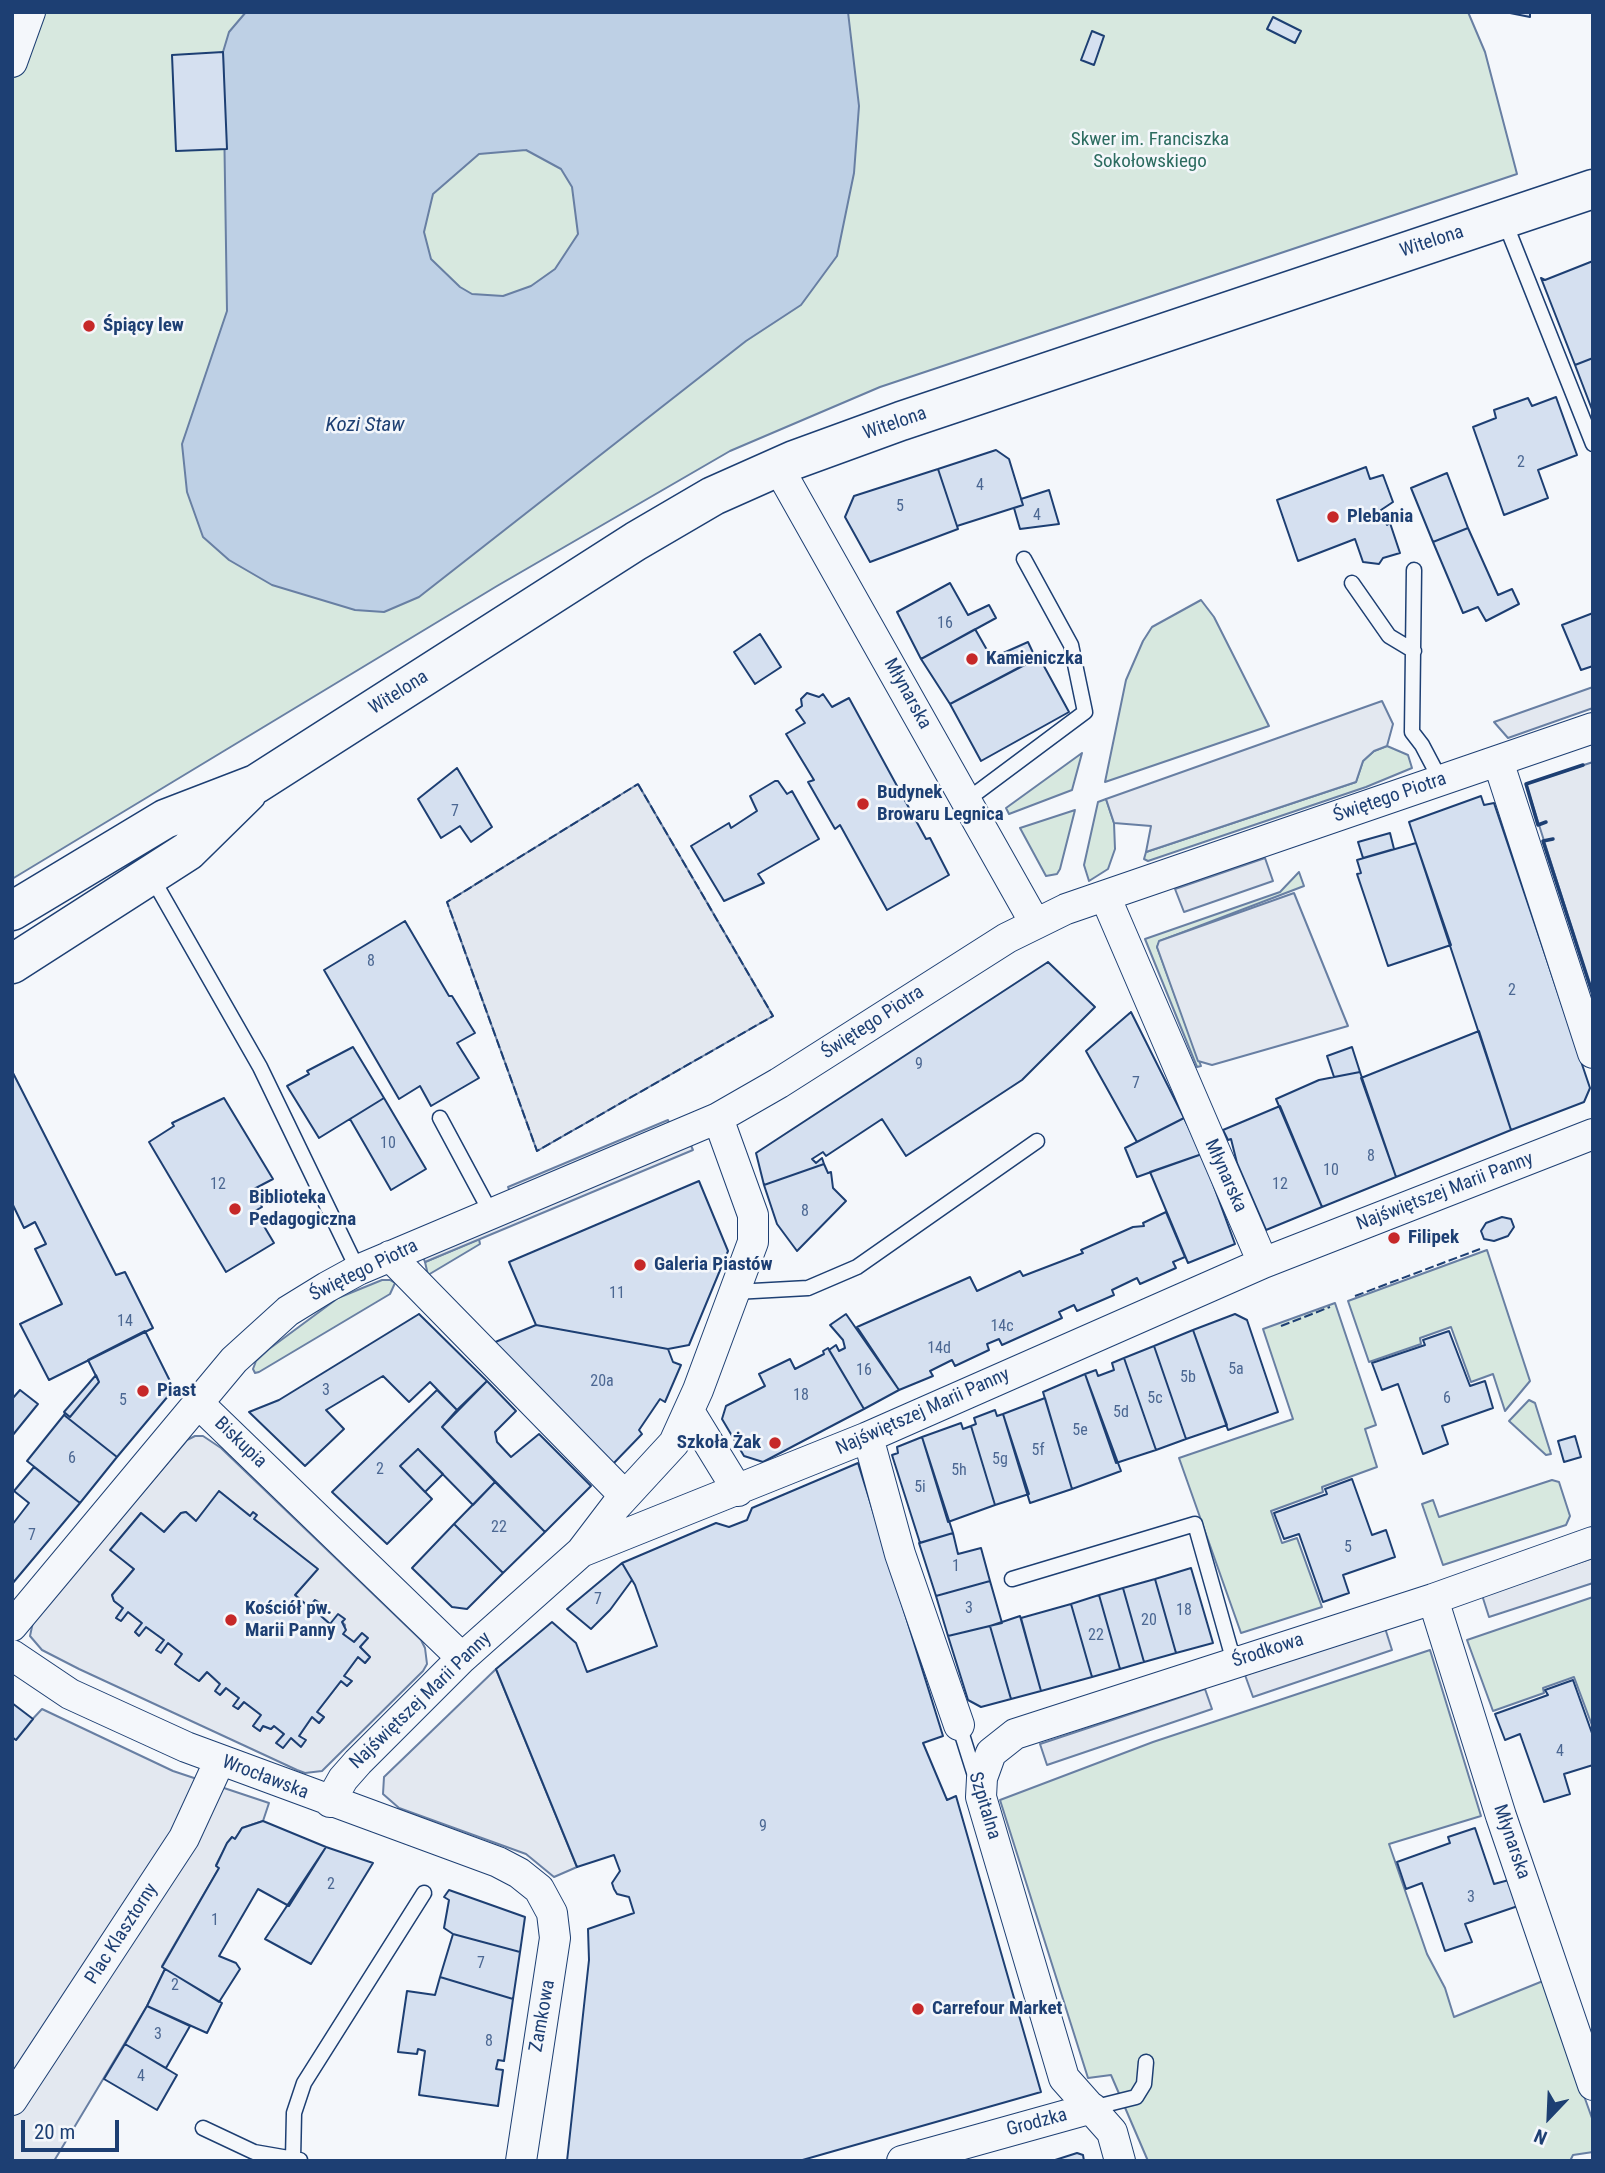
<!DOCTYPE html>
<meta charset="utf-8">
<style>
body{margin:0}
#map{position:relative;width:1605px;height:2173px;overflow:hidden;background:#f4f7fb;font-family:"Roboto Condensed",sans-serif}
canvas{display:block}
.frame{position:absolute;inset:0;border:14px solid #1d3f73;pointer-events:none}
.north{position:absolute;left:1514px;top:2082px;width:70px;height:70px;-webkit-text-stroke:5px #f4f7fb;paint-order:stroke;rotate:203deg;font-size:19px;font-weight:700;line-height:28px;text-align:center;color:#1d3f73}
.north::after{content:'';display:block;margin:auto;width:24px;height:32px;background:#1d3f73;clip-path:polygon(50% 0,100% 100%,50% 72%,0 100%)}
.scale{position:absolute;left:21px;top:2120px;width:98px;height:32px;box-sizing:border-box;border:4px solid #1d3f73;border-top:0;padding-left:9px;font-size:21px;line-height:24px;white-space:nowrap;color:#1d3f73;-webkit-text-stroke:5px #f4f7fb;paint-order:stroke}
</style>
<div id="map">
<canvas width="1605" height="2173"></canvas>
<div class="frame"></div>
<div class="north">N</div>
<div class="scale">20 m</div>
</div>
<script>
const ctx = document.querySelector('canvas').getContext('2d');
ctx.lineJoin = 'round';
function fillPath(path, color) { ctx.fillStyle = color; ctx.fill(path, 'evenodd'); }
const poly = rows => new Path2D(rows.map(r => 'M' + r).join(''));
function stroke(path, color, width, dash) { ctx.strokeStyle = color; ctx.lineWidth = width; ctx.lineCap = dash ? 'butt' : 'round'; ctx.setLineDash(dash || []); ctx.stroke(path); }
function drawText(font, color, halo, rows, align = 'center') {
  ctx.font = font + ' "Roboto Condensed",sans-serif'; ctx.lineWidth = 5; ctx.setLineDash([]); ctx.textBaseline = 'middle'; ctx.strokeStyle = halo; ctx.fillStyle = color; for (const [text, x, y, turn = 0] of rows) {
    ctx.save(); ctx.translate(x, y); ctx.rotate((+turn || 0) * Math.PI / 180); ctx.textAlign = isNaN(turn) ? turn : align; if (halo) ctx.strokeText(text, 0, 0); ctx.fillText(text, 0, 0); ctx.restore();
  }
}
const green = poly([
 [12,12,1468,12,1485,52,1517,174,880,387,730,451,497,586,12,879,12,12],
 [1201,600,1214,617,1269,726,1105,782,1126,680,1143,641,1152,627,1201,600],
 [1387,746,1408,755,1412,768,1366,787,1148,861,1144,859,1146,852,1356,782,1363,761,1374,751,1387,746],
 [1082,753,1072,790,1009,814,1006,808,1082,753],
 [1106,799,1114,823,1115,849,1108,869,1089,881,1084,865,1098,802,1106,799],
 [1075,810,1060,869,1057,874,1046,876,1020,828,1075,810],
 [1299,872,1304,886,1160,941,1157,947,1201,1066,1197,1067,1145,939,1280,892,1299,872],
 [479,1239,480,1244,428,1275,425,1262,479,1239],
 [1487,1250,1530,1381,1505,1411,1493,1374,1471,1382,1451,1327,1420,1338,1421,1344,1369,1362,1348,1301,1487,1250],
 [382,1280,390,1280,395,1283,390,1294,259,1372,255,1373,253,1369,256,1361,269,1349,338,1298,382,1280],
 [1335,1303,1376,1425,1365,1429,1377,1467,1322,1487,1323,1492,1271,1511,1282,1543,1297,1538,1322,1607,1241,1633,1179,1458,1293,1419,1263,1329,1335,1303],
 [1529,1400,1535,1403,1551,1454,1546,1455,1509,1421,1529,1400],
 [1552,1480,1559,1482,1570,1516,1566,1525,1443,1565,1422,1504,1433,1500,1439,1517,1552,1480],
 [1593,1597,1593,1728,1574,1677,1543,1688,1544,1693,1493,1711,1467,1640,1593,1597],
 [1430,1650,1481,1816,1389,1844,1427,1954,1445,1988,1454,2017,1543,1981,1593,2121,1593,2152,1573,2155,1570,2161,1148,2161,1111,2075,1088,2078,1000,1800,1153,1742,1430,1650]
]);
fillPath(green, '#d7e8df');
stroke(green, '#687fa3', 2);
const parking = poly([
 [1593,687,1593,708,1508,738,1494,722,1593,687],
 [1382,701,1393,724,1387,746,1374,751,1363,761,1356,782,1146,852,1151,826,1114,823,1106,799,1382,701],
 [1593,762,1593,995,1526,784,1593,762],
 [638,784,773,1016,537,1151,447,902,638,784],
 [1265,858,1273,881,1184,912,1175,889,1265,858],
 [1294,893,1348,1026,1212,1065,1198,1061,1157,947,1159,941,1294,893],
 [668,1120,672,1130,512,1197,508,1187,668,1120],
 [689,1141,693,1150,425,1262,421,1252,689,1141],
 [195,1436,203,1436,221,1448,421,1640,425,1648,427,1664,423,1671,322,1771,305,1773,297,1770,79,1669,42,1650,30,1636,33,1622,187,1440,195,1436],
 [220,1492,317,1569,295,1595,309,1607,320,1603,314,1610,330,1624,342,1622,345,1625,343,1634,354,1642,362,1634,367,1638,360,1647,370,1657,365,1663,358,1657,344,1676,351,1681,347,1686,341,1681,317,1712,324,1717,319,1723,312,1717,299,1736,305,1740,299,1745,291,1738,283,1748,277,1743,284,1734,274,1726,271,1729,263,1726,260,1731,253,1726,261,1715,244,1702,238,1709,234,1706,239,1698,226,1688,221,1694,216,1691,220,1684,207,1672,199,1681,175,1664,182,1654,168,1643,161,1652,157,1650,164,1640,146,1627,139,1635,135,1632,142,1623,128,1612,121,1621,116,1618,123,1608,114,1601,112,1595,134,1569,111,1550,141,1513,164,1532,181,1513,186,1512,196,1521,220,1492],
 [1593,1558,1593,1583,1489,1617,1482,1595,1593,1558],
 [1385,1628,1392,1650,1253,1697,1245,1675,1385,1628],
 [496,1669,577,1867,554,1877,526,1854,399,1808,383,1794,384,1777,496,1669],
 [1205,1689,1212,1709,1047,1765,1040,1744,1205,1689],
 [42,1709,173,1771,269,1803,263,1821,242,1828,235,1839,232,1837,227,1844,216,1865,219,1868,162,1966,165,1969,147,2006,54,2161,12,2161,12,1741,42,1709]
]);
fillPath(parking, '#e3e8f0');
stroke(parking, '#687fa3', 2);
const water = poly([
 [246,12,848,12,859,106,854,173,837,256,801,305,746,341,419,597,384,612,355,610,272,585,229,560,203,537,187,492,182,444,227,311,223,52,229,32,246,12],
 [526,150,561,169,572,187,578,234,555,269,531,286,503,296,472,294,460,287,431,259,424,232,433,194,479,154,526,150]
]);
fillPath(water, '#bed0e5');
stroke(water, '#687fa3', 2);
const building = poly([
 [1505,12,1530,12,1530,17,1505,12],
 [1273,17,1301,31,1295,43,1267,29,1273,17],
 [1092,31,1104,36,1094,65,1081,60,1092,31],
 [223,52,227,149,176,151,172,55,223,52],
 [1593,261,1593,358,1575,365,1541,278,1545,280,1593,261],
 [1593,358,1593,412,1575,365,1593,358],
 [1556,397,1577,455,1538,470,1548,498,1504,515,1473,427,1496,418,1494,410,1528,398,1532,406,1556,397],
 [996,450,1009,459,1023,505,957,526,938,469,996,450],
 [1366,467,1370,479,1383,475,1393,502,1381,510,1387,525,1390,523,1400,553,1383,558,1379,564,1363,562,1355,539,1298,561,1277,500,1366,467],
 [938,469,958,529,870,562,845,517,854,496,938,469],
 [1447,473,1468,528,1433,542,1411,488,1447,473],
 [1049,490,1059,524,1020,529,1014,508,1023,505,1021,499,1049,490],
 [1468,528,1498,595,1512,589,1519,604,1486,621,1478,607,1463,613,1433,542,1468,528],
 [950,583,968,615,989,605,996,618,921,659,897,612,950,583],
 [1593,613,1593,666,1581,670,1562,625,1593,613],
 [975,629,995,664,1004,660,1001,654,1028,642,1036,659,950,704,921,659,975,629],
 [760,634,781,667,755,684,734,652,760,634],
 [1039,657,1069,712,981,761,950,704,1039,657],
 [807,693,819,697,823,694,832,707,849,698,926,839,930,838,949,875,887,910,840,825,835,829,808,782,814,780,786,734,805,723,796,710,802,706,801,699,807,693],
 [457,768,492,827,471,842,460,826,441,838,418,799,457,768],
 [775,781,778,781,787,794,792,791,819,839,758,874,764,883,724,901,691,846,729,823,731,828,757,811,750,796,775,781],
 [1481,796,1484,805,1494,803,1590,1088,1584,1102,1511,1130,1409,822,1481,796],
 [1390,833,1394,849,1363,858,1358,842,1390,833],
 [1416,843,1451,945,1388,966,1357,874,1361,873,1357,860,1416,843],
 [405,921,449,996,452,996,475,1033,457,1043,479,1078,431,1106,420,1086,399,1099,324,970,405,921],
 [1048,962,1095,1007,1022,1080,906,1156,882,1119,826,1156,823,1152,812,1159,816,1163,822,1158,824,1164,764,1185,756,1153,1048,962],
 [1131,1012,1184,1118,1137,1142,1086,1051,1131,1012],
 [1479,1031,1511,1130,1396,1177,1361,1078,1479,1031],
 [353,1047,384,1098,319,1138,287,1086,309,1074,307,1071,353,1047],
 [1352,1047,1360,1072,1334,1077,1327,1056,1352,1047],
 [12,1071,116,1275,125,1272,153,1328,49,1380,20,1324,62,1304,35,1249,46,1244,35,1222,24,1228,12,1203,12,1071],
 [1360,1072,1396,1177,1322,1207,1276,1099,1319,1080,1360,1072],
 [224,1098,273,1179,252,1190,262,1207,255,1211,274,1243,226,1272,149,1142,174,1126,172,1123,224,1098],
 [384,1098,426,1169,391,1190,350,1119,384,1098],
 [1280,1106,1322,1207,1266,1230,1237,1163,1231,1139,1228,1140,1223,1130,1280,1106],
 [1184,1118,1202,1154,1137,1177,1125,1148,1184,1118],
 [1202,1154,1235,1244,1188,1263,1150,1172,1202,1154],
 [824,1164,828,1173,831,1172,833,1188,846,1201,797,1251,777,1224,764,1185,824,1164],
 [699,1181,728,1251,689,1345,668,1349,536,1325,509,1262,699,1181],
 [1166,1212,1185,1257,1173,1262,1176,1268,1140,1284,1137,1278,1112,1290,1114,1295,1077,1311,1074,1305,1059,1312,1062,1318,1002,1345,999,1339,987,1344,989,1350,955,1366,952,1360,930,1371,933,1376,899,1390,857,1327,970,1277,977,1291,1020,1271,1023,1276,1083,1253,1081,1250,1133,1227,1144,1226,1143,1223,1166,1212],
 [1502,1217,1511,1219,1514,1227,1508,1236,1494,1241,1484,1239,1481,1231,1486,1223,1502,1217],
 [419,1314,487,1381,457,1410,430,1382,409,1402,383,1376,326,1410,344,1429,305,1466,249,1412,279,1400,419,1314],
 [846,1314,899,1390,864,1409,829,1350,836,1345,839,1351,845,1348,843,1340,830,1325,846,1314],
 [1235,1314,1247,1320,1278,1412,1228,1430,1193,1330,1235,1314],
 [536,1325,668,1349,673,1362,681,1365,665,1402,660,1399,639,1430,642,1434,612,1465,493,1343,536,1325],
 [1193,1330,1227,1425,1186,1439,1154,1346,1193,1330],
 [145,1331,174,1389,117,1457,64,1415,65,1413,70,1417,99,1382,88,1360,145,1331],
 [1449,1331,1470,1386,1485,1381,1493,1408,1442,1426,1448,1444,1423,1454,1398,1384,1382,1390,1372,1363,1425,1345,1423,1340,1449,1331],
 [1154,1346,1186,1439,1156,1450,1124,1358,1154,1346],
 [828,1348,864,1409,763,1462,744,1456,722,1419,726,1406,765,1386,759,1374,790,1359,795,1369,824,1354,823,1351,828,1348],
 [1124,1358,1156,1450,1116,1463,1085,1374,1096,1370,1098,1376,1114,1370,1112,1363,1124,1358],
 [1085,1374,1121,1471,1072,1489,1043,1392,1085,1374],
 [96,1375,99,1382,70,1417,64,1412,96,1375],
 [487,1381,516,1411,495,1432,497,1442,511,1457,539,1434,591,1486,545,1532,442,1427,487,1381],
 [20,1390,38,1404,12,1436,12,1399,20,1390],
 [437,1390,457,1410,442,1427,495,1482,473,1505,418,1449,400,1466,432,1499,387,1544,332,1492,437,1390],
 [1045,1398,1072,1489,1030,1503,1003,1414,1045,1398],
 [995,1410,997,1416,1003,1414,1029,1494,995,1505,971,1426,976,1424,974,1418,995,1410],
 [64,1415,117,1457,80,1503,27,1461,64,1415],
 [961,1423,963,1429,971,1426,995,1505,948,1522,922,1437,961,1423],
 [1575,1436,1581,1457,1564,1462,1558,1441,1575,1436],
 [922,1437,953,1533,920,1543,892,1455,898,1453,897,1447,922,1437],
 [418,1449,443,1474,425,1492,400,1466,418,1449],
 [858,1463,943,1736,923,1743,947,1800,956,1796,1041,2092,799,2161,567,2161,589,1960,588,1929,634,1913,629,1897,617,1894,614,1889,612,1883,620,1871,614,1855,577,1867,496,1669,552,1622,576,1643,587,1672,657,1646,635,1585,622,1563,716,1523,729,1527,747,1520,752,1508,858,1463],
 [34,1467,80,1503,12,1584,12,1525,29,1503,14,1491,34,1467],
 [1352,1479,1372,1535,1386,1530,1395,1557,1343,1575,1349,1593,1323,1602,1299,1534,1284,1539,1274,1513,1327,1494,1325,1489,1352,1479],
 [495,1482,545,1532,503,1573,454,1524,495,1482],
 [219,1491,250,1516,253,1512,257,1515,254,1519,318,1569,295,1595,309,1607,315,1600,320,1603,314,1610,330,1624,338,1614,345,1619,342,1622,346,1630,343,1634,354,1642,362,1633,368,1638,360,1647,370,1657,365,1663,358,1657,344,1676,352,1681,347,1686,341,1681,317,1712,324,1717,319,1723,312,1717,299,1736,306,1740,301,1747,291,1738,283,1748,276,1743,284,1734,274,1726,271,1729,263,1726,260,1731,253,1726,261,1715,244,1702,238,1709,233,1706,239,1698,226,1688,220,1695,215,1691,220,1684,207,1672,199,1681,180,1668,175,1664,182,1654,168,1643,161,1653,156,1650,164,1640,146,1627,139,1636,135,1632,142,1623,128,1612,121,1621,116,1618,123,1608,114,1601,112,1595,134,1569,110,1550,141,1513,164,1532,181,1513,186,1512,196,1521,219,1491],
 [454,1524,503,1573,467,1609,452,1607,412,1568,454,1524],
 [953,1533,958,1554,981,1548,990,1581,936,1596,919,1543,953,1533],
 [622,1563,632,1580,610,1610,591,1629,567,1609,622,1563],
 [1191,1568,1213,1643,1176,1653,1155,1579,1191,1568],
 [1155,1579,1176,1653,1144,1662,1123,1588,1155,1579],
 [990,1581,1002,1623,948,1636,936,1596,990,1581],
 [1123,1588,1144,1662,1120,1669,1099,1595,1123,1588],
 [1099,1595,1120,1669,1092,1677,1071,1604,1099,1595],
 [1071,1604,1092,1677,1041,1691,1021,1618,1071,1604],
 [1020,1616,1041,1691,1011,1699,990,1626,1020,1616],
 [990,1626,1011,1699,981,1707,968,1700,948,1636,990,1626],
 [1573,1680,1593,1736,1593,1765,1564,1774,1570,1794,1544,1802,1520,1734,1505,1740,1495,1714,1548,1695,1545,1690,1573,1680],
 [12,1703,33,1719,16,1740,12,1737,12,1703],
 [263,1821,326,1847,289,1906,258,1889,219,1956,236,1963,240,1969,219,2002,162,1967,219,1868,216,1866,227,1843,232,1837,235,1839,242,1828,263,1821],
 [1475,1828,1494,1884,1509,1880,1518,1906,1465,1924,1472,1942,1445,1951,1422,1883,1406,1889,1397,1862,1450,1843,1448,1837,1475,1828],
 [326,1847,373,1863,311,1964,265,1939,326,1847],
 [449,1890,525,1917,520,1952,453,1934,444,1928,449,1900,444,1897,449,1890],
 [453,1934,520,1952,513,1999,440,1977,453,1934],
 [165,1969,222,2003,207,2033,147,2006,165,1969],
 [440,1977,513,1999,504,2061,498,2060,496,2069,503,2070,498,2106,419,2095,425,2051,418,2049,417,2054,398,2052,407,1991,435,1995,440,1977],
 [147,2006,190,2026,166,2068,125,2044,147,2006],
 [125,2044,177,2075,157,2110,104,2079,125,2044],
 [1077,2153,1083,2155,1084,2161,1052,2161,1077,2153]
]);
fillPath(building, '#d5e0f0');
stroke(building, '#1d3f73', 2);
const lane = poly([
 [1504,220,1593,444],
 [1414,570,1412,732,1422,745,1441,781],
 [1352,583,1389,636,1414,651],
 [967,800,1085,712,1071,645,1024,559],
 [151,876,260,1067,358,1270],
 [440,1118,491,1213],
 [735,1292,808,1288,857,1267,1037,1141],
 [1012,1579,1195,1524,1234,1662],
 [959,1725,977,1782],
 [1092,2108,1136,2097,1144,2084,1146,2062],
 [203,2128,254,2152,300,2160],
 [293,2159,294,2113,304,2083,424,1893]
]);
const street = poly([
 [12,62,30,12],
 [778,467,1035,923],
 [1498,761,1593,1053],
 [1105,896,1263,1263],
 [390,1256,625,1496],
 [197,1402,462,1658],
 [689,1411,738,1491],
 [868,1437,900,1554,959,1725],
 [581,1552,616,1506,674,1443,698,1390,753,1242,753,1215,718,1118],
 [1433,1599,1501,1816,1593,2085],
 [12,1626,234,1360,288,1311,327,1287,358,1270,718,1118,779,1083,1007,938,1066,909,1593,728],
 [12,1655,70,1694,186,1747,498,1862,519,1873,539,1889,552,1913,555,1938,521,2161],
 [330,1802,343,1779,358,1762,462,1658,581,1552,868,1437,1263,1263,1593,1134],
 [12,2100,184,1838,220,1760],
 [902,2161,1092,2108],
 [1120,2161,1112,2132,1064,2078,981,1797,982,1778,991,1753,1015,1734,1433,1599,1593,1542]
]);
const primary = poly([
 [12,911,165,819,256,784,636,541,713,496,794,460,901,421,1593,189],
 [12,964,188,851,247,793]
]);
stroke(lane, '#1d3f73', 17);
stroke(street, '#1d3f73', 32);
stroke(primary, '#1d3f73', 41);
stroke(lane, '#f4f7fb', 14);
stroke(street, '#f4f7fb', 30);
stroke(primary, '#f4f7fb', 38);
stroke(poly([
 [638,784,773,1016,537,1151,447,902,638,784],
 [1355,1296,1480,1249],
 [1281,1326,1330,1307]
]), '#1d3f73', 2, [9, 3.5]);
stroke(poly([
 [1546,822,1538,825,1526,784,1583,765],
 [1553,839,1543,841,1593,995]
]), '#1d3f73', 3.5);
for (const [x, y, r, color] of [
 [89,326,7,"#c62828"],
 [1333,517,7,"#c62828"],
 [972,659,7,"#c62828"],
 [863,804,7,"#c62828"],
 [235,1209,7,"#c62828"],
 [1394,1238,7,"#c62828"],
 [640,1265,7,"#c62828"],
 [143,1391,7,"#c62828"],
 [775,1443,7,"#c62828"],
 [231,1620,7,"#c62828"],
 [918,2009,7,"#c62828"]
]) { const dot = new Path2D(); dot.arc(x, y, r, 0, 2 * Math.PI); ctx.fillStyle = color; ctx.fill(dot); stroke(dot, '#f4f7fb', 2.5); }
drawText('16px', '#4b6792', null, [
 ["2",1521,463],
 ["4",980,486],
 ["5",900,507],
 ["4",1037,516],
 ["16",945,624],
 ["7",455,812],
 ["8",371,962],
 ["2",1512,991],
 ["9",919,1065],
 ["7",1136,1084],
 ["10",388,1144],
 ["8",1371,1157],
 ["10",1331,1171],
 ["12",218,1185],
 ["12",1280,1185],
 ["8",805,1212],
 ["11",617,1294],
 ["14",125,1322],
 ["14c",1002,1327],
 ["14d",939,1349],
 ["5a",1236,1370],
 ["16",864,1371],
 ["5b",1188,1378],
 ["20a",602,1382],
 ["3",326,1391],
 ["18",801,1396],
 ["5c",1155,1399],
 ["6",1447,1399],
 ["5",123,1401],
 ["5d",1121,1413],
 ["5e",1080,1431],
 ["5f",1038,1451],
 ["6",72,1459],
 ["5g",1000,1460],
 ["2",380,1470],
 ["5h",959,1471],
 ["5i",920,1488],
 ["22",499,1528],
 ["7",32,1536],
 ["5",1348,1548],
 ["1",956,1567],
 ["7",598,1600],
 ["3",969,1609],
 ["18",1184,1611],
 ["20",1149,1621],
 ["22",1096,1636],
 ["4",1560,1752],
 ["9",763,1827],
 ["2",331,1885],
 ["3",1471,1898],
 ["1",215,1921],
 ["7",481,1964],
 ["2",175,1986],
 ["3",158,2035],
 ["8",489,2042],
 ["4",141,2077]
]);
drawText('19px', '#2c6c60', '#f4f7fb', [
 ["Skwer im. Franciszka",1150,140],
 ["Sokołowskiego",1150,162]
]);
drawText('19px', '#1d3f73', '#f4f7fb', [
 ["Witelona",1432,242,-18],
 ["Witelona",895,424,-19],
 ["Witelona",399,693,-32],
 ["Młynarska",907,694,61],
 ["Świętego Piotra",1390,798,-19],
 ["Świętego Piotra",873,1023,-33],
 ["Młynarska",1225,1176,66],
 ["Najświętszej Marii Panny",1445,1192,-21],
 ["Świętego Piotra",364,1271,-26],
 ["Najświętszej Marii Panny",923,1412,-24],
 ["Biskupia",240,1443,44],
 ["Środkowa",1268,1651,-18],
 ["Najświętszej Marii Panny",421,1701,-44],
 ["Wrocławska",265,1778,21],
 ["Szpitalna",984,1806,73],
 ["Młynarska",1511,1842,71],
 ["Plac Klasztorny",122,1934,-57],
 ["Zamkowa",543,2016,-80],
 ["Grodzka",1037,2123,-15]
]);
drawText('bold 19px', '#1d3f73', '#f4f7fb', [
 ["Śpiący lew",103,326],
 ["Plebania",1347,517],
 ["Kamieniczka",986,659],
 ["Budynek",877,793],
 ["Browaru Legnica",877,815],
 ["Biblioteka",249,1198],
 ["Pedagogiczna",249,1220],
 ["Filipek",1408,1238],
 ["Galeria Piastów",654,1265],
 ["Piast",157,1391],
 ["Szkoła Żak",761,1443,"right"],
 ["Kościół pw.",245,1609],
 ["Marii Panny",245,1631],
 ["Carrefour Market",932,2009]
], 'left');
drawText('italic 21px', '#1d3f73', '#f4f7fb', [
 ["Kozi Staw",365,426]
]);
</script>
